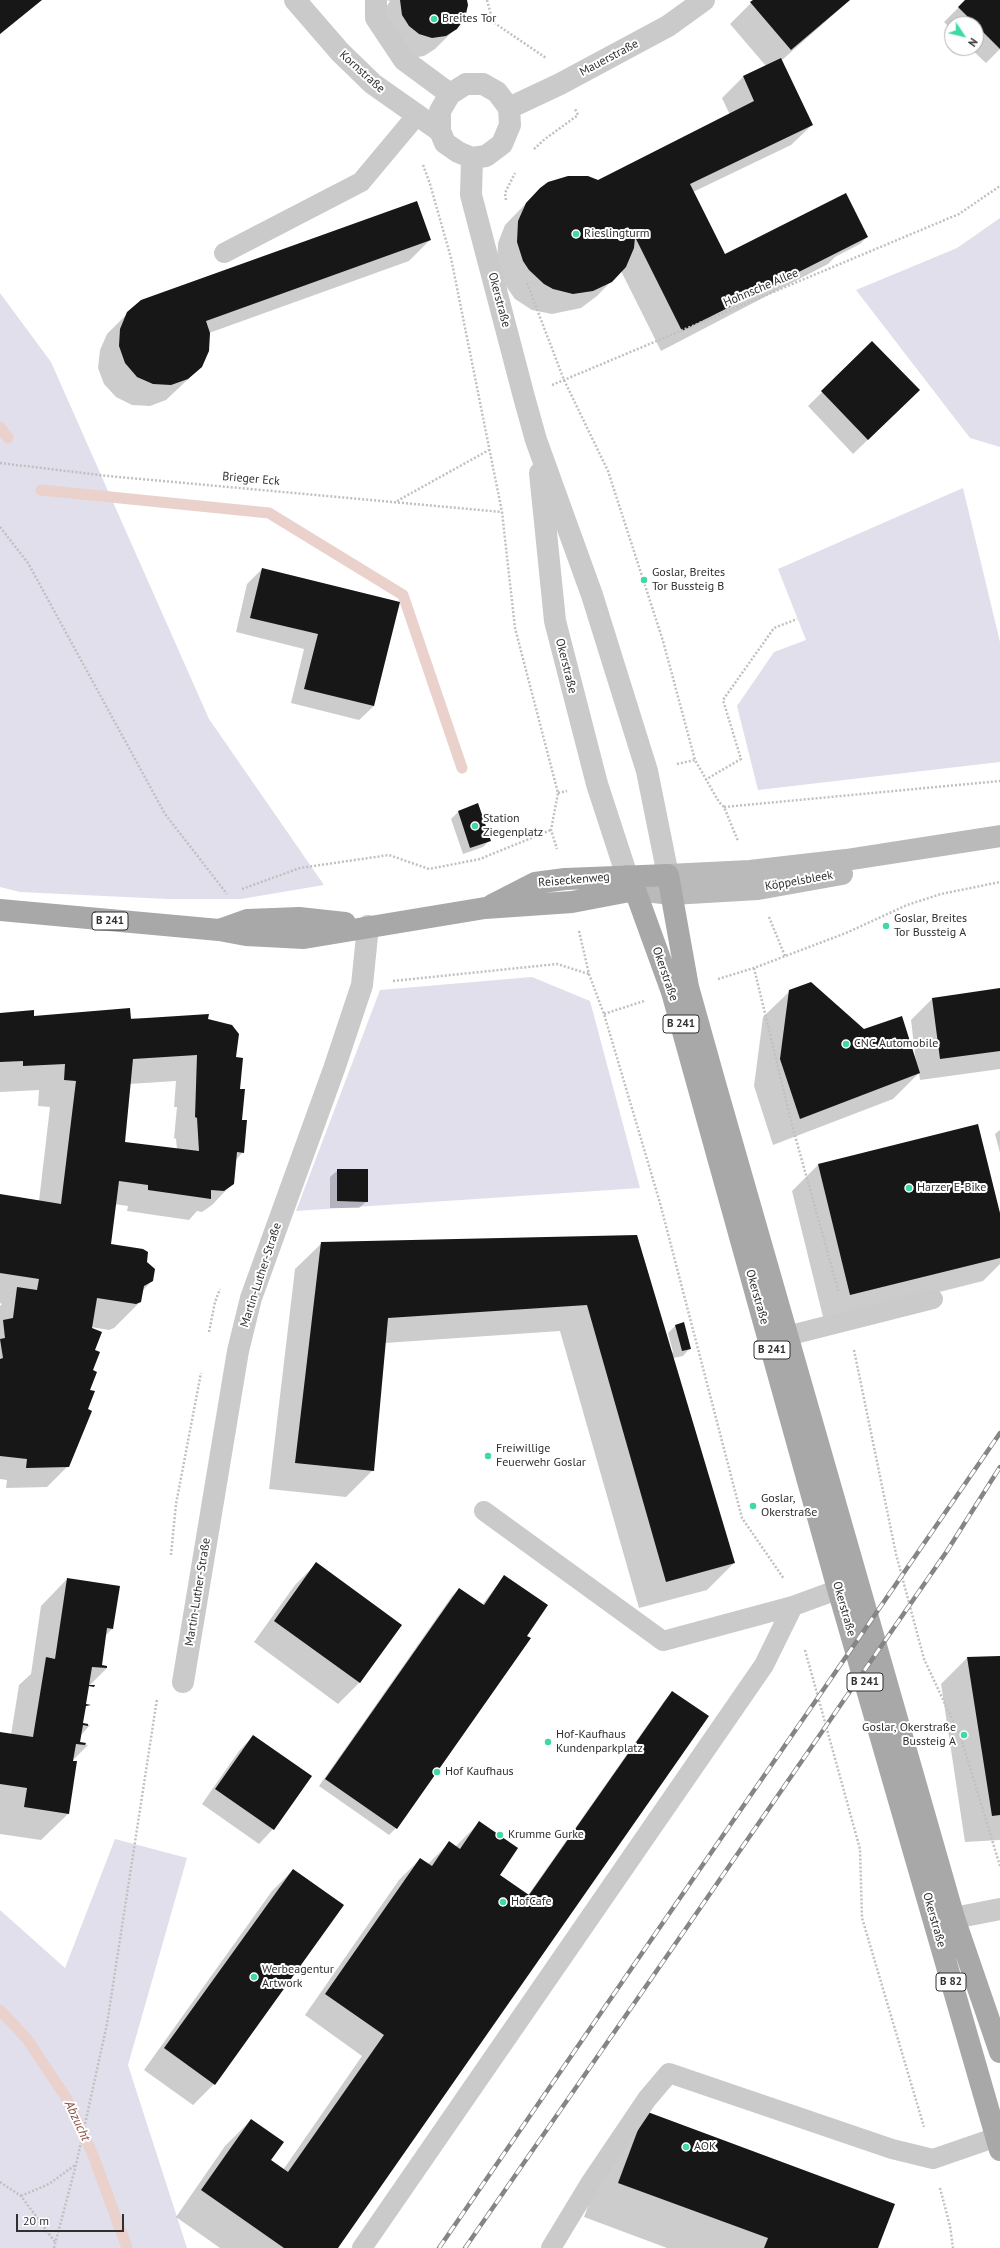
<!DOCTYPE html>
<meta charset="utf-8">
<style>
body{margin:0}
#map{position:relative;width:1000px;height:2248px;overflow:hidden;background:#fff;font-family:"PT Sans",sans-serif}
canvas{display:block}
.north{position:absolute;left:944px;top:16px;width:40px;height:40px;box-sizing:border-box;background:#fff;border:1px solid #acacac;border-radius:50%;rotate:125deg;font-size:11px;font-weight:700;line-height:16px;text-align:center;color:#303030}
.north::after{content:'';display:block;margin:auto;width:14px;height:18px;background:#3fd9a9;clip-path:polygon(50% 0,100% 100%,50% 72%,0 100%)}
.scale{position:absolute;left:16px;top:2214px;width:108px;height:18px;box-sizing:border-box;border:2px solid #303030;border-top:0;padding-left:5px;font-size:12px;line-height:14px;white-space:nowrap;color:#303030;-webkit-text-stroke:3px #fff;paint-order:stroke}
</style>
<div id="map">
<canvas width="1000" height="2248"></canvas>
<div class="north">N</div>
<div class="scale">20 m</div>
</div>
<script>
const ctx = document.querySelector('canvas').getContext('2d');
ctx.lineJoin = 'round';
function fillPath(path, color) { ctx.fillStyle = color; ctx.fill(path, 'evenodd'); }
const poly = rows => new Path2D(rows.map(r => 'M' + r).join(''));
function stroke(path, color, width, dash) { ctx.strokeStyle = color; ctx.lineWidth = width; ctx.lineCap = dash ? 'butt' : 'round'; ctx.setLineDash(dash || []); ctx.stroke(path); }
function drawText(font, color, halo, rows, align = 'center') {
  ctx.font = font + ' "PT Sans",sans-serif'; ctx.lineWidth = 4; ctx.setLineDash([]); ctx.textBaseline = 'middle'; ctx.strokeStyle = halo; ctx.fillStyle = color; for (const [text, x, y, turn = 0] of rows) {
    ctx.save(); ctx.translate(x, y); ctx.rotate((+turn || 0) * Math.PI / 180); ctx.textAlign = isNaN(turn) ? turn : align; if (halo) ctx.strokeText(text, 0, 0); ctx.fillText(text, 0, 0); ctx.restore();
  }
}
fillPath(poly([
 [1000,218,1000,447,970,438,856,290,957,248],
 [0,293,51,362,209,719,324,885,241,899,167,899,20,892,0,887],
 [963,488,1000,642,1000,762,758,790,737,706,774,652,806,640,778,569],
 [532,977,590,1001,640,1188,296,1211,380,990],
 [115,1839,187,1858,128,2065,187,2248,0,2248,0,1910,65,1968]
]), '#e1dfeb');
fillPath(poly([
 [0,0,41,0,0,34],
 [386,0,466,0,456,28,435,49,424,56,411,58,380,17,390,1],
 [754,0,850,0,781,61,812,125,791,145,693,192,725,256,867,237,860,244,835,257,828,264,661,351,621,271,597,296,581,308,552,314,532,310,515,299,503,282,497,263,498,243,505,225,540,189,598,181,730,115,722,98,743,77,766,66,730,24],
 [966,0,1000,0,1000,49,986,63,970,48,976,48,976,24,952,24,952,30,944,22],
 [430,240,409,261,209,333,201,367,166,400,150,406,132,405,116,397,104,384,98,368,100,350,107,334,128,313],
 [872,343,904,405,853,454,808,406],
 [262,569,399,603,374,706,359,720,291,703,304,649,236,632,247,584],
 [458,812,490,840,483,847,463,854,451,819],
 [1000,989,1000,1069,920,1080,919,1073,893,1099,773,1145,754,1086,763,1017,790,991,864,1030,916,1063,911,1020,932,999],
 [0,1014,34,1017,208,1019,235,1058,239,1090,243,1152,235,1161,233,1183,212,1205,202,1212,197,1211,189,1220,127,1211,128,1206,114,1204,110,1245,146,1263,152,1281,142,1291,141,1301,114,1328,109,1330,91,1327,94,1351,89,1390,68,1466,47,1487,6,1488,7,1480,0,1479,0,1306,2,1304,0,1303,0,1195,39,1201,50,1107,38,1106,39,1090,0,1092],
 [176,1081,174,1107,177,1107,174,1138,176,1139,177,1149,122,1146,129,1084],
 [1000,1130,1000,1153,995,1134],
 [818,1165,1000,1217,1000,1264,983,1281,824,1321,792,1191],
 [338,1170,367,1201,359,1208,330,1208,330,1177],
 [637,1236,671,1353,673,1352,668,1333,675,1326,683,1324,690,1348,683,1356,673,1358,734,1563,707,1590,639,1608,560,1331,385,1343,373,1470,346,1497,269,1489,295,1269,322,1243],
 [316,1564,400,1625,359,1683,338,1704,254,1642,295,1585],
 [504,1576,396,1828,389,1835,319,1786,452,1596,459,1589,482,1605],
 [67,1579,112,1629,105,1636,101,1666,107,1668,88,1687,82,1724,90,1725,81,1735,79,1743,88,1745,71,1762,76,1762,68,1814,41,1840,0,1834,0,1733,11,1735,19,1685,31,1674,41,1606],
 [1000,1657,1000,1840,965,1842,941,1684,967,1658],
 [672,1693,337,2248,220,2248,176,2217,225,2146,251,2120,270,2161,283,2170,362,2056,305,2015,399,1880,420,1859,427,1865,449,1843,455,1847,479,1823,498,1875,528,1895,665,1700],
 [253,1736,310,1776,273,1829,259,1844,202,1804,239,1751],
 [293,1870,214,2084,193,2105,144,2070,272,1891],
 [645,2112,877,2248,667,2248,584,2217,610,2146]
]), '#0003');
stroke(poly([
 [0,427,8,438],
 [41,490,269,513,403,595,462,768],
 [0,2010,27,2039,67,2099,93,2155,127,2248]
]), '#ead1cc', 11);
fillPath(poly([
 [0,0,42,0,0,34],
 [400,0,467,0,468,5,465,18,457,29,446,36,432,38,419,34,409,26,402,15],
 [753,0,850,0,791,50,750,2],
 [965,0,1000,0,1000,49,958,7],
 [781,58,813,125,690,184,725,254,846,193,868,237,682,331,635,237,634,248,626,267,612,282,593,291,573,294,553,289,544,284,529,270,523,261,517,242,518,221,526,203,540,188,548,182,568,176,588,176,598,180,754,101,743,76],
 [417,201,431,240,206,321,210,333,209,351,202,367,188,379,171,385,153,384,137,377,125,363,119,346,120,329,127,312,141,300],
 [872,341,920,390,868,440,821,391],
 [262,568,400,602,374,706,304,689,318,634,250,618],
 [478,803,491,841,470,848,458,811],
 [811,982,864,1029,902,1016,920,1073,800,1119,780,1059,789,990],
 [1000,988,1000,1051,940,1059,932,998],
 [130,1008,131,1019,209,1014,208,1019,232,1025,239,1034,236,1057,243,1058,240,1089,245,1089,242,1120,247,1120,244,1153,237,1152,234,1184,224,1191,211,1190,211,1199,148,1190,148,1185,119,1181,111,1244,143,1249,148,1252,147,1262,155,1269,153,1281,144,1286,141,1302,136,1304,97,1298,92,1328,102,1332,95,1350,100,1352,93,1370,97,1372,90,1390,95,1391,88,1409,92,1411,69,1467,26,1468,27,1459,0,1456,0,1359,3,1358,0,1339,5,1338,3,1320,13,1318,17,1287,37,1290,39,1279,0,1273,0,1194,61,1204,76,1081,64,1080,65,1064,23,1066,23,1061,0,1062,0,1013,34,1010,34,1016],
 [197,1055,195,1117,197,1118,199,1151,125,1142,133,1059],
 [978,1124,1000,1213,1000,1258,850,1295,818,1164],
 [337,1169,368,1169,368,1202,337,1201],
 [637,1235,735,1563,666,1582,587,1305,388,1318,374,1471,295,1463,321,1242],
 [684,1322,691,1349,682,1351,675,1325],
 [316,1562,402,1625,360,1683,274,1621],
 [504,1575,548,1605,527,1636,531,1638,397,1829,325,1779,459,1588,484,1605],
 [67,1578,120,1586,113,1629,107,1628,102,1665,107,1666,107,1668,92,1667,89,1685,95,1685,94,1687,89,1686,86,1704,91,1705,86,1706,83,1723,88,1724,88,1726,83,1725,80,1742,86,1743,85,1745,76,1744,73,1761,77,1761,69,1814,24,1807,27,1788,0,1784,0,1732,33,1737,46,1657,55,1659],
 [1000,1656,1000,1815,992,1816,967,1657],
 [672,1691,709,1716,338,2248,284,2248,201,2190,251,2119,284,2142,271,2160,288,2172,384,2035,325,1994,420,1858,432,1866,449,1841,460,1849,479,1821,518,1848,500,1875,529,1895],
 [253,1735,312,1776,274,1830,215,1789],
 [293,1869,344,1905,215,2085,164,2048],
 [645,2111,895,2204,878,2248,764,2248,768,2238,618,2183]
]), '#171717');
stroke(poly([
 [487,0,493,22,546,58],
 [534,149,545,139,578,115,575,109],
 [423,165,430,184,451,258,502,512,515,628,558,793,551,830,557,849],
 [506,200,505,193,515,173],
 [527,283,564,380,608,471,663,641,695,760,719,802,724,807,738,841],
 [552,385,959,214,1000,186],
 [0,463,108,476,502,512],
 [397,501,489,450],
 [0,527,28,563,165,814,227,894],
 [677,764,695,760],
 [705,780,741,759,723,700,774,628,797,619],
 [558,793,567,791],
 [724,807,1000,781],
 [242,889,300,868,389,855,429,869,480,859,551,830],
 [769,917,785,956],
 [579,931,589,974,604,1014,660,1203,742,1518,784,1579],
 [754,968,792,1125,839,1293],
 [718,979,754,968,846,933,907,905,941,894,1000,882],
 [393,981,557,964,589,974],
 [604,1014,644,1001],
 [209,1332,215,1302,220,1289],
 [854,1350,896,1554,924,1659,961,1738,1000,1866],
 [171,1555,176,1504,201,1373],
 [805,1650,860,1849,862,1918,924,2127],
 [0,2182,21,2196,55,2242],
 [940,2188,950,2226,953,2248],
 [21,2196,49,2184,75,2165],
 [54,2248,76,2165,107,2024,157,1699]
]), '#c0c0c0', 2.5, [2, 2]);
stroke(poly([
 [224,253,361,182,417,115],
 [771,1340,933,1299],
 [484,1511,663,1641,793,1606,853,1584],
 [362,2248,764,1665,793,1606],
 [551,2248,591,2182,647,2099,669,2073,892,2149,933,2159,1000,2136]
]), '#cacaca', 20);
stroke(poly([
 [295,0,340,52,373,84,440,131],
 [376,0,376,18,404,60,450,94],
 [466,84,483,84,497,92,509,108,510,125,502,144,486,156,472,158,458,152,445,143,440,131,440,111,450,94,466,84],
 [509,108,560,84,668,26,704,0],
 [472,158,471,195,524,397,536,440,592,595,647,771,668,875],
 [540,473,555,621,597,784,627,876],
 [183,1682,238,1351,251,1298,334,1069,362,985,368,926],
 [954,1918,1000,1909]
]), '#cacaca', 22);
stroke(poly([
 [668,875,750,871,846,860,1000,836],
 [627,876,635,890,672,894,758,889,842,874]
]), '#bababa', 22);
stroke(poly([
 [492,905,535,883,565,879,668,875,688,987,716,1087,954,1918,1000,2052],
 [0,910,219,930,246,935,304,938,485,908,572,902,635,890,672,992,838,1589,1000,2150],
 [219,930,247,920,299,918,345,923]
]), '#a8a8a8', 22);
const rail = poly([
 [439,2248,1000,1433],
 [465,2248,947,1551,1000,1467]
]);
stroke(rail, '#858585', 4.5);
stroke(rail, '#fff', 3, [9]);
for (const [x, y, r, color] of [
 [434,19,4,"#3fd9a9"],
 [576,234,4,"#3fd9a9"],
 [644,580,4,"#3fd9a9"],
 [475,826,4,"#3fd9a9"],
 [886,926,4,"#3fd9a9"],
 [846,1044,4,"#3fd9a9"],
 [909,1188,4,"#3fd9a9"],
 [488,1456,4,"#3fd9a9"],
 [753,1506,4,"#3fd9a9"],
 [964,1735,4,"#3fd9a9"],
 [548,1742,4,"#3fd9a9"],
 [437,1772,4,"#3fd9a9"],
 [500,1835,4,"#3fd9a9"],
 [503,1902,4,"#3fd9a9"],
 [254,1977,4,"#3fd9a9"],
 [686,2147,4,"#3fd9a9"]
]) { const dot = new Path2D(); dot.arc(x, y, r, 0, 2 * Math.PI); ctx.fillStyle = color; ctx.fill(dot); stroke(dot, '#fff', 1.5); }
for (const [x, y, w] of [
 [110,921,36],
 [681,1024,36],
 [772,1350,36],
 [865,1682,36],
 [951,1982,30]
]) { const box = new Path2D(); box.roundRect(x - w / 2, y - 9, w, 18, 3); ctx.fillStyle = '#fff'; ctx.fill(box); stroke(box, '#303030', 1); }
drawText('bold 11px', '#303030', null, [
 ["B 241",110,921],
 ["B 241",681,1024],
 ["B 241",772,1350],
 ["B 241",865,1682],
 ["B 82",951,1982]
]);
drawText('12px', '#303030', '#fff', [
 ["Breites Tor",442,19],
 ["Rieslingturm",584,234],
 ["Goslar, Breites",652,573],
 ["Tor Bussteig B",652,587],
 ["Station",483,819],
 ["Ziegenplatz",483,833],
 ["Goslar, Breites",894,919],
 ["Tor Bussteig A",894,933],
 ["CNC Automobile",854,1044],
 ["Harzer E-Bike",917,1188],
 ["Freiwillige",496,1449],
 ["Feuerwehr Goslar",496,1463],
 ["Goslar,",761,1499],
 ["Okerstraße",761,1513],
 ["Goslar, Okerstraße",956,1728,"right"],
 ["Bussteig A",956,1742,"right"],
 ["Hof-Kaufhaus",556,1735],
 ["Kundenparkplatz",556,1749],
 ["Hof Kaufhaus",445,1772],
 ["Krumme Gurke",508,1835],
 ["HofCafe",511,1902],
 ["Werbeagentur",262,1970],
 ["Artwork",262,1984],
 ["AOK",694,2147]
], 'left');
drawText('12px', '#303030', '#fff', [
 ["Mauerstraße",609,58,-28],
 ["Kornstraße",362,72,42],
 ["Hohnsche Allee",761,288,-23],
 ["Okerstraße",499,300,75],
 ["Brieger Eck",251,479,5],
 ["Okerstraße",566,666,76],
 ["Reiseckenweg",574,880,-5],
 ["Köppelsbleek",799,881,-10],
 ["Okerstraße",665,974,71],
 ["Martin-Luther-Straße",261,1275,-72],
 ["Okerstraße",757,1297,74],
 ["Martin-Luther-Straße",198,1592,-81],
 ["Okerstraße",844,1609,74],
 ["Okerstraße",934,1920,74]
]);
drawText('italic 13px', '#8c4e43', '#fff', [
 ["Abzucht",77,2121,65]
]);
</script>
